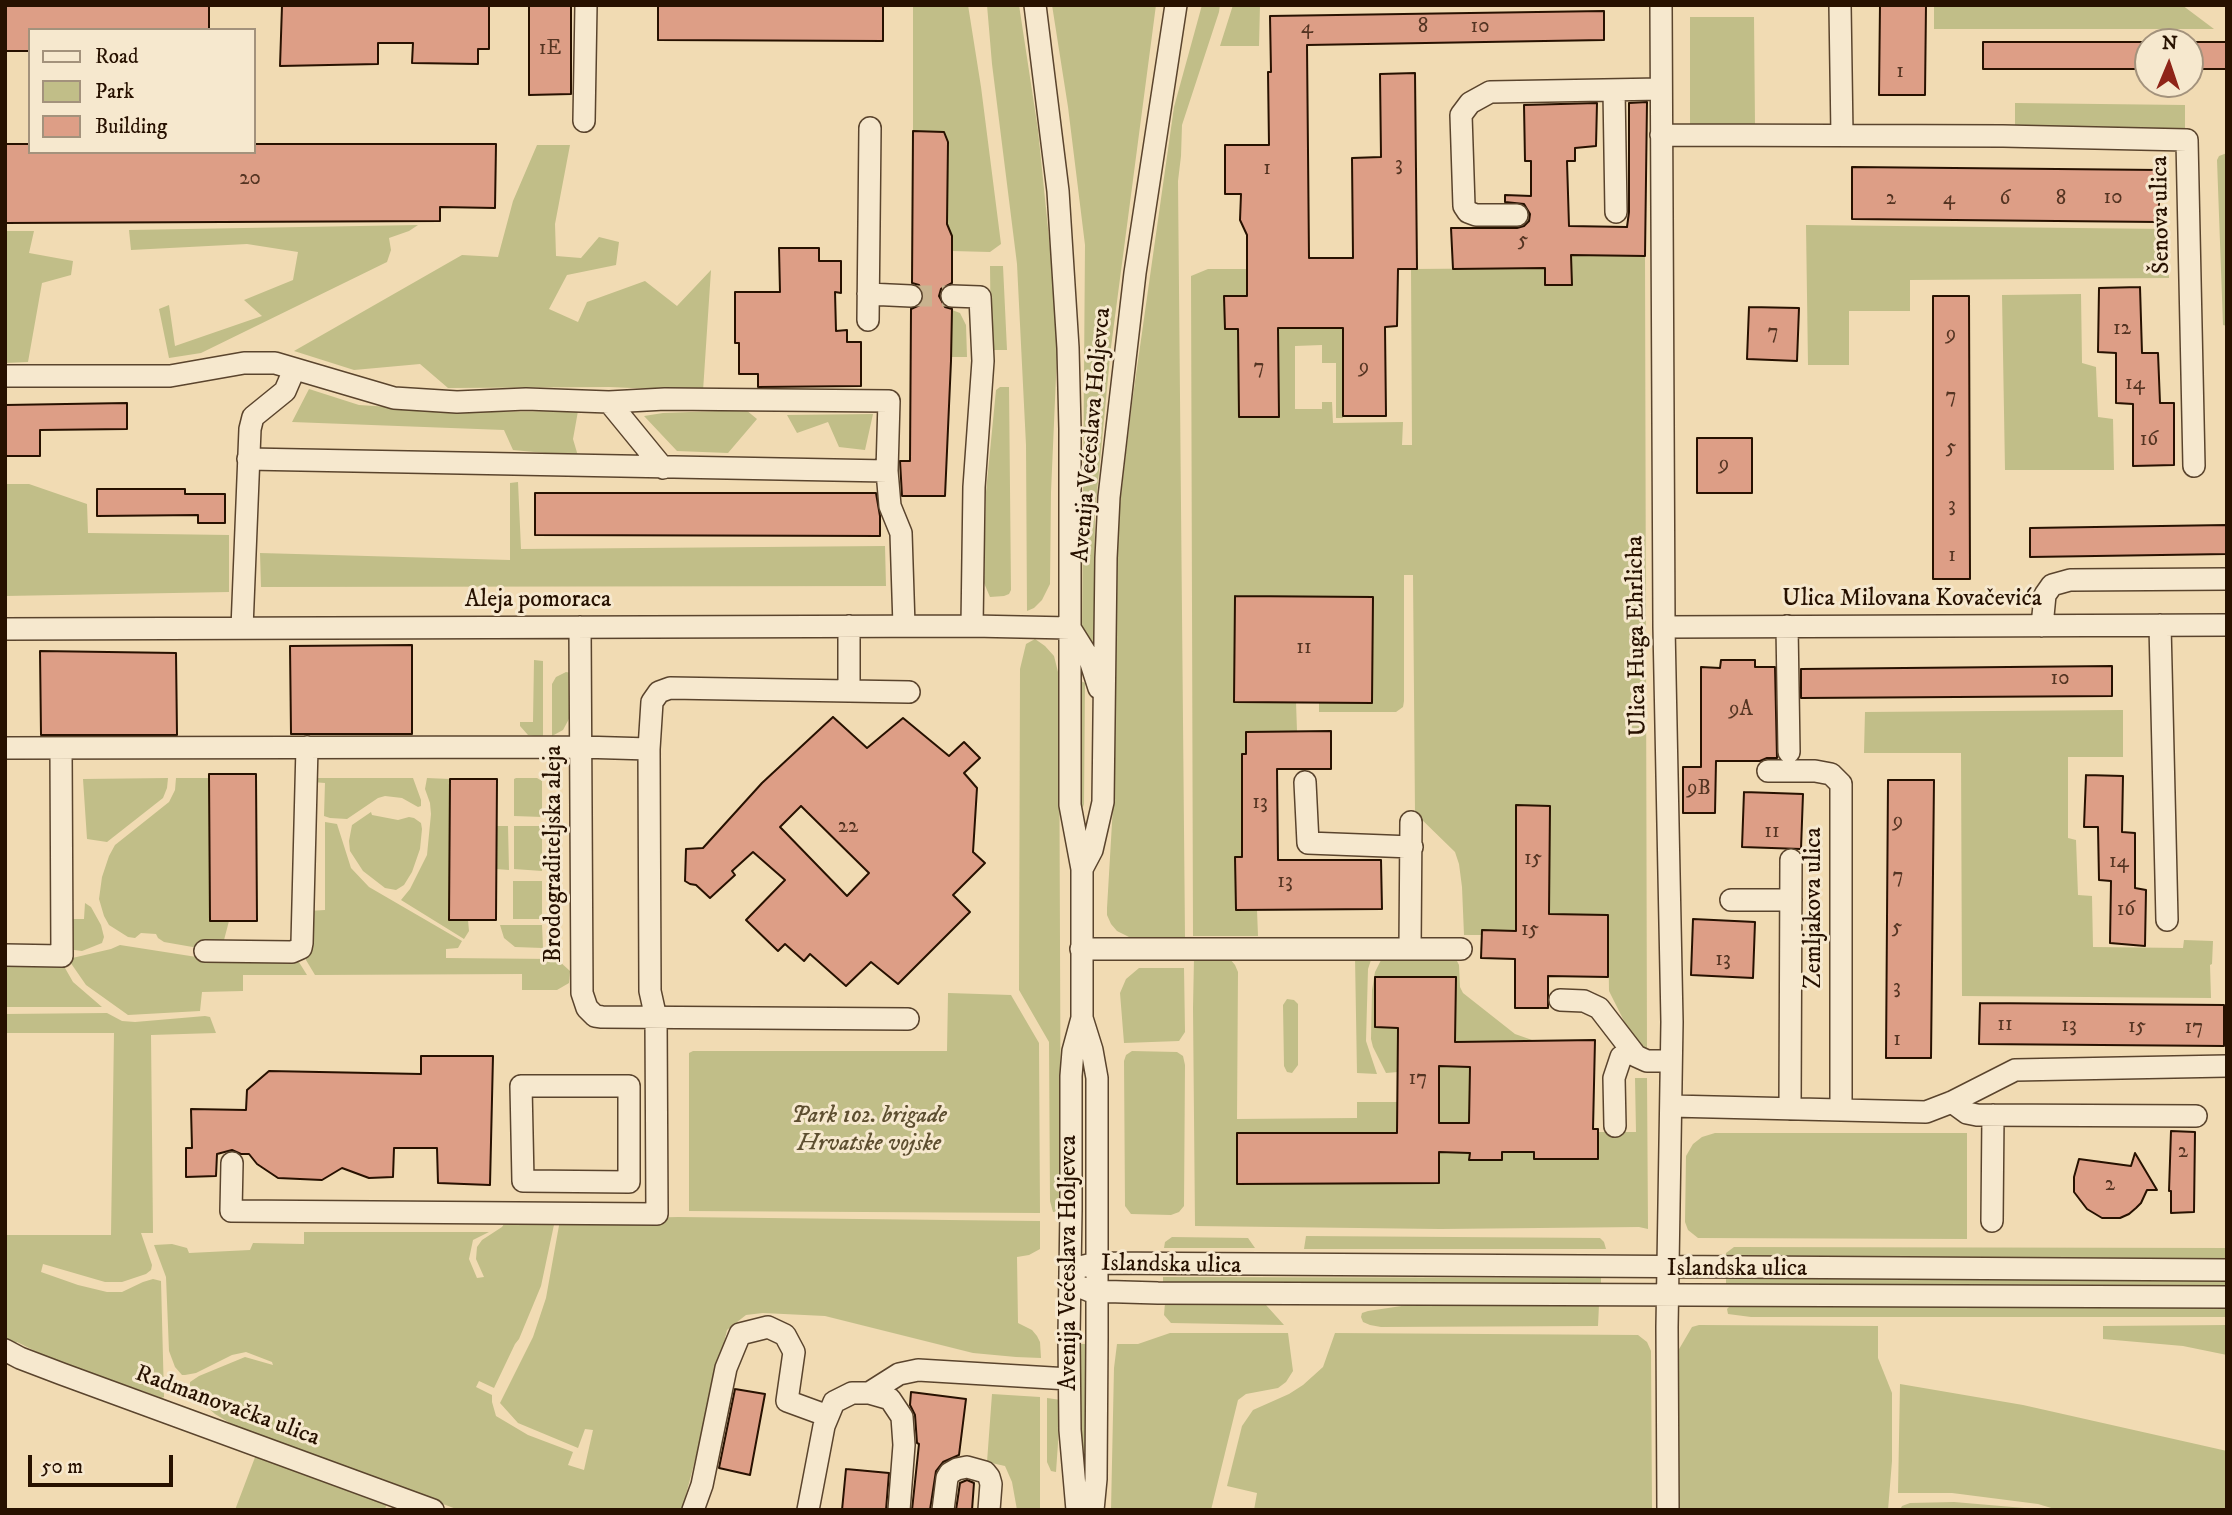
<!DOCTYPE html>
<meta charset="utf-8">
<style>
body{margin:0}
#map{position:relative;width:2232px;height:1515px;overflow:hidden;background:#f1dbb3;font-family:"IM FELL DW Pica",serif}
canvas{display:block}
.frame{position:absolute;inset:0;border:7px solid #271100;pointer-events:none}
.legend{position:absolute;left:28px;top:28px;width:228px;height:126px;box-sizing:border-box;background:#f6e8ce;border:2px solid #a3927c;margin:0;padding:9px 12px;list-style:none;font-size:21px;color:#271100}
.legend li{display:flex;align-items:center;gap:14px;height:35px}
.legend b{width:35px;border:2px solid #a3927c}
.north{position:absolute;left:2134px;top:28px;width:70px;height:70px;box-sizing:border-box;background:#f6e8ce;border:2px solid #a3927c;border-radius:50%;rotate:2deg;font-size:19px;font-weight:700;line-height:28px;text-align:center;color:#271100}
.north::after{content:'';display:block;margin:auto;width:24px;height:32px;background:#8f2418;clip-path:polygon(50% 0,100% 100%,50% 72%,0 100%)}
.scale{position:absolute;left:28px;top:1455px;width:145px;height:32px;box-sizing:border-box;border:4px solid #271100;border-top:0;padding-left:9px;font-size:21px;line-height:24px;white-space:nowrap;color:#271100;-webkit-text-stroke:5px #f6e8ce;paint-order:stroke}
</style>
<div id="map">
<canvas width="2232" height="1515"></canvas>
<div class="frame"></div>
<ul class="legend">
<li><b style="height:9px;background:#f6e8ce"></b>Road</li>
<li><b style="height:19px;background:#c1be88"></b>Park</li>
<li><b style="height:19px;background:#dd9e86"></b>Building</li>
</ul>
<div class="north">N</div>
<div class="scale">50 m</div>
</div>
<script>
const ctx = document.querySelector('canvas').getContext('2d');
ctx.lineJoin = 'round';
function fillPath(path, color) { ctx.fillStyle = color; ctx.fill(path, 'evenodd'); }
const poly = rows => new Path2D(rows.map(r => 'M' + r).join(''));
function stroke(path, color, width, dash) { ctx.strokeStyle = color; ctx.lineWidth = width; ctx.lineCap = dash ? 'butt' : 'round'; ctx.setLineDash(dash || []); ctx.stroke(path); }
function drawText(font, color, halo, rows, align = 'center') {
  ctx.font = font + ' "IM FELL DW Pica",serif'; ctx.lineWidth = 6; ctx.setLineDash([]); ctx.textBaseline = 'middle'; ctx.strokeStyle = halo; ctx.fillStyle = color; for (const [text, x, y, turn = 0] of rows) {
    ctx.save(); ctx.translate(x, y); ctx.rotate((+turn || 0) * Math.PI / 180); ctx.textAlign = isNaN(turn) ? turn : align; if (halo) ctx.strokeText(text, 0, 0); ctx.fillText(text, 0, 0); ctx.restore();
  }
}
fillPath(poly([
 [913,5,968,5,981,87,1001,244,990,252,952,251,952,236,947,224,948,142,944,132,913,131],
 [987,5,1019,5,1038,130,1052,268,1057,354,1051,492,1050,584,1042,600,1034,608,1027,611,1026,445,1017,264,992,64],
 [1052,5,1156,5,1111,347,1095,513,1094,635,1092,646,1082,631,1085,245,1068,107],
 [1202,5,1220,5,1219,12,1182,125,1181,156,1178,181,1185,937,1129,937,1117,931,1111,924,1107,915,1107,908,1115,772,1115,569,1118,520,1132,403,1174,107],
 [1233,5,1260,5,1259,46,1220,46],
 [1934,5,2182,5,2214,29,1934,29],
 [1690,17,1754,17,1755,125,1690,125],
 [2015,103,2185,105,2185,133,2015,131],
 [537,145,570,145,555,224,556,256,581,258,599,237,619,242,616,265,567,275,549,309,578,322,587,302,645,281,677,306,711,270,703,391,609,387,448,388,420,364,354,370,294,351,462,255,498,257,513,201],
 [2227,153,2227,326,2223,325,2217,160,2219,156],
 [418,225,409,231,389,238,391,250,387,262,201,353,169,358,159,309,169,305,175,346,262,316,244,300,293,280,298,252,247,244,131,250,129,230],
 [1806,225,2167,229,2169,278,1910,280,1910,311,1849,311,1849,365,1808,365],
 [5,231,34,231,29,253,73,261,71,275,42,283,28,362,5,363],
 [1571,255,1645,256,1647,1054,1632,1037,1609,991,1608,915,1549,914,1549,806,1516,806,1516,931,1482,930,1481,935,1464,935,1462,887,1459,864,1455,852,1415,813,1413,575,1404,575,1404,701,1403,707,1396,712,1319,712,1319,702,1372,702,1373,597,1235,596,1234,701,1296,702,1297,731,1246,732,1246,754,1242,754,1242,838,1247,857,1235,857,1236,909,1257,910,1258,936,1193,936,1191,276,1208,269,1247,269,1247,296,1224,296,1225,329,1238,329,1239,417,1279,417,1278,328,1343,328,1343,418,1336,418,1336,363,1322,363,1322,345,1295,346,1295,409,1322,409,1322,402,1332,402,1333,423,1403,422,1402,445,1412,445,1411,269,1545,268,1545,285,1571,285],
 [990,266,1003,266,1007,350,991,350],
 [2081,294,2082,363,2096,367,2098,417,2113,419,2114,470,2005,470,2002,295],
 [952,310,960,313,966,325,967,357,951,357],
 [1000,387,1009,387,1011,590,1009,594,1004,596,990,597,984,583,986,492,996,390],
 [309,389,359,405,467,412,578,411,573,439,578,456,513,450,504,430,292,422],
 [746,410,757,419,728,453,677,451,644,416,663,413],
 [873,414,865,450,839,447,828,422,797,433,787,415],
 [518,482,521,549,885,546,886,586,261,587,260,553,510,560,510,483],
 [5,484,29,484,87,504,88,533,229,535,229,592,5,596],
 [1035,639,1045,646,1054,656,1059,676,1061,1211,1053,1212,1050,1201,1049,1042,1019,990,1020,669,1026,644],
 [534,660,543,661,543,736,540,737,528,735,520,726,520,722,533,722],
 [566,672,571,673,570,717,563,730,552,736,552,684,556,677],
 [1081,681,1085,683,1084,804,1083,807,1080,805],
 [2123,710,2123,757,2068,757,2068,838,2076,840,2078,895,2092,896,2093,947,2183,948,2184,940,2213,941,2212,964,2210,965,2211,998,1962,996,1961,753,1864,753,1865,712],
 [168,778,167,788,163,798,107,842,87,839,83,779],
 [176,778,209,778,210,921,229,921,224,940,214,947,204,949,164,942,158,938,156,934,141,933,135,938,128,937,109,925,104,916,99,899,102,877,109,856,115,845,169,802,175,790],
 [310,778,413,778,421,800,421,806,418,807,402,798,385,796,378,798,347,819,330,818,324,816,325,783,312,782],
 [427,778,450,779,449,920,468,920,469,931,464,939,401,900,410,889,427,855,431,814,430,803,425,789],
 [516,778,537,778,542,781,542,817,514,816,514,779],
 [371,812,372,815,398,820,409,817,414,818,421,823,422,829,420,849,412,872,404,885,396,890,385,888,363,871,350,851,349,841,352,825],
 [325,822,337,824,351,868,369,887,462,941,458,948,446,949,446,958,553,959,559,961,570,971,569,983,557,990,522,990,522,974,315,975,306,960,308,911,325,910],
 [496,826,508,826,509,870,496,869],
 [514,826,542,826,542,871,514,869],
 [513,881,542,881,542,919,513,919],
 [85,903,91,907,101,925,104,937,102,943,82,951,67,949,68,919,84,919],
 [500,925,542,925,543,948,515,947,504,938],
 [120,945,203,958,297,959,307,975,243,975,243,991,202,992,200,1011,128,1015,86,985,68,959,111,949],
 [1355,957,1372,957,1368,969,1366,1041,1377,1074,1357,1073],
 [1455,957,1459,965,1460,987,1463,993,1515,1034,1532,1040,1455,1042,1456,977,1376,977,1375,1027,1398,1028,1398,1072,1386,1073,1373,1047,1371,1039,1372,990,1375,972,1382,958],
 [1194,958,1230,959,1235,965,1238,972,1237,1119,1357,1118,1357,1102,1398,1102,1397,1133,1237,1133,1237,1184,1439,1183,1439,1152,1470,1153,1469,1159,1502,1160,1502,1152,1534,1152,1534,1159,1598,1159,1598,1132,1636,1132,1635,1078,1647,1078,1648,1229,1639,1227,1440,1229,1195,1226,1193,1008],
 [61,961,73,982,102,1007,5,1007,5,962],
 [1139,968,1184,968,1185,1032,1179,1041,1124,1043,1120,993,1126,979],
 [948,993,1011,995,1039,1043,1040,1213,689,1211,689,1053,693,1051,947,1051],
 [1287,999,1294,1000,1298,1004,1298,1065,1292,1073,1287,1072,1284,1066,1283,1005],
 [107,1013,122,1021,135,1022,205,1016,210,1017,216,1033,151,1035,153,1233,141,1233,152,1265,151,1270,146,1274,122,1282,105,1282,43,1264,41,1272,78,1285,107,1292,122,1292,143,1282,153,1279,161,1281,164,1397,162,1398,47,1357,17,1342,15,1344,5,1338,5,1235,111,1235,114,1033,5,1033,5,1014],
 [1132,1051,1177,1052,1183,1056,1185,1065,1184,1206,1179,1212,1171,1215,1131,1214,1125,1206,1124,1061,1126,1055],
 [1439,1066,1470,1067,1469,1123,1439,1123],
 [1715,1133,1967,1133,1967,1239,1698,1238,1688,1230,1685,1222,1686,1156,1693,1144,1702,1137],
 [678,1217,1040,1221,1040,1249,1029,1255,1017,1257,1018,1323,1032,1330,1037,1336,1040,1342,1041,1358,1016,1357,973,1353,825,1316,763,1313,746,1315,727,1330,712,1395,682,1510,459,1510,238,1428,215,1414,190,1392,190,1382,199,1376,245,1357,273,1365,272,1362,246,1352,232,1355,196,1373,185,1375,182,1375,175,1367,169,1351,166,1277,154,1245,172,1244,187,1248,189,1253,250,1250,253,1243,304,1244,304,1232,489,1232,473,1240,469,1259,477,1278,484,1277,476,1259,477,1247,482,1240,502,1227,506,1221,555,1220,541,1286,519,1339,515,1344,494,1388,479,1381,476,1387,492,1395,492,1402,496,1416,528,1435,573,1452,568,1465,584,1470,593,1430,585,1429,578,1448,518,1423,500,1403,533,1337,546,1298,560,1220],
 [1306,1236,1600,1238,1604,1242,1606,1249,1304,1249],
 [1172,1237,1248,1238,1255,1248,1164,1248,1165,1242],
 [1734,1247,2227,1248,2227,1259,1726,1258,1726,1253],
 [1163,1277,1601,1278,1601,1284,1163,1283],
 [1726,1278,2227,1279,2227,1285,1726,1284],
 [1165,1303,1266,1305,1284,1325,1171,1323,1164,1315],
 [1415,1304,1599,1305,1598,1326,1381,1327,1370,1325,1363,1322,1361,1317,1362,1313,1368,1311],
 [1731,1305,2227,1305,2227,1317,1751,1317,1728,1314,1727,1309],
 [1699,1325,1878,1326,1878,1358,1892,1393,1892,1461,1888,1510,1677,1510,1675,1356,1692,1327],
 [2227,1325,2227,1355,2183,1346,2103,1339,2103,1326],
 [1170,1333,1288,1333,1293,1371,1286,1382,1278,1388,1246,1394,1238,1400,1211,1510,1111,1510,1114,1368,1117,1344,1138,1344],
 [1335,1333,1638,1335,1647,1342,1651,1351,1652,1510,1254,1510,1257,1493,1227,1486,1242,1426,1253,1410,1289,1394,1303,1385,1323,1367],
 [1075,1344,1086,1344,1087,1445,1084,1497],
 [1900,1384,2023,1405,2227,1451,2227,1510,2058,1510,2038,1504,1952,1493,1898,1493],
 [992,1394,1040,1397,1040,1510,1017,1510,1012,1482,1005,1466,987,1462],
 [1047,1398,1061,1400,1056,1472,1051,1471,1047,1462],
 [257,1452,387,1501,385,1510,235,1510],
 [1954,1502,2036,1509,2040,1510,1900,1510,1902,1506,1910,1503]
]), '#c1be88');
const building = poly([
 [6,5,209,5,209,30,30,30,30,51,5,51,6,5],
 [317,5,489,5,489,49,478,49,478,64,412,63,413,43,378,43,378,64,280,66,282,6,317,5],
 [529,5,571,5,571,94,529,95,529,5],
 [658,5,883,5,883,41,658,40,658,5],
 [1880,5,1926,5,1925,95,1879,95,1880,5],
 [1604,11,1604,40,1307,45,1309,258,1353,258,1352,158,1381,157,1380,74,1415,73,1417,269,1398,269,1397,326,1385,327,1386,416,1343,416,1343,328,1278,328,1279,417,1239,417,1238,329,1225,329,1224,296,1247,296,1247,235,1240,220,1241,194,1225,194,1225,145,1269,145,1268,72,1271,72,1270,16,1604,11],
 [1983,42,2148,42,2148,69,1983,69,1983,42],
 [2190,42,2226,42,2226,69,2190,69,2190,42],
 [1647,102,1645,256,1571,255,1572,285,1545,285,1545,268,1453,269,1451,228,1517,228,1524,226,1529,221,1530,214,1524,204,1505,202,1505,195,1531,196,1531,161,1525,161,1524,105,1597,103,1596,146,1575,148,1575,161,1567,161,1569,226,1627,227,1629,212,1629,103,1647,102],
 [913,131,944,132,948,142,947,224,952,236,952,283,941,289,939,296,945,307,952,309,951,361,945,496,902,496,900,461,910,461,911,309,922,304,924,296,919,285,912,283,913,131],
 [5,144,30,144,30,152,254,152,254,144,496,144,495,208,440,207,440,221,5,223,5,144],
 [1852,167,2159,170,2159,222,1852,219,1852,167],
 [779,248,819,248,819,261,841,261,841,293,835,292,836,331,847,330,847,342,861,342,861,386,758,387,758,374,739,374,739,343,735,343,735,292,780,292,779,248],
 [2140,287,2142,353,2158,353,2160,403,2174,403,2174,465,2133,466,2133,404,2116,403,2116,353,2098,352,2099,288,2140,287],
 [1933,296,1969,296,1970,579,1933,579,1933,296],
 [1749,307,1799,308,1797,361,1747,359,1749,307],
 [127,403,127,429,40,430,40,456,5,456,5,405,127,403],
 [1697,438,1752,438,1752,493,1697,493,1697,438],
 [97,489,185,489,185,494,225,494,225,523,198,523,198,515,97,516,97,489],
 [535,493,876,493,880,516,880,536,535,535,535,493],
 [2227,525,2227,554,2030,557,2030,528,2227,525],
 [1235,596,1373,597,1372,703,1234,702,1235,596],
 [412,645,412,734,291,734,290,646,412,645],
 [40,651,176,653,177,735,41,735,40,651],
 [1721,660,1755,660,1755,667,1775,667,1777,758,1767,758,1760,761,1716,761,1715,813,1683,813,1683,767,1701,767,1701,667,1720,668,1721,660],
 [2112,666,2112,696,1801,698,1801,669,2112,666],
 [833,717,867,748,903,718,949,756,964,742,980,758,964,773,977,788,973,852,985,863,953,895,970,912,898,984,871,962,846,986,810,954,804,961,785,944,778,951,746,920,785,880,753,852,732,871,735,875,710,898,696,885,690,884,685,881,686,849,703,848,762,783,833,717],
 [801,806,869,873,847,896,780,827,801,806],
 [1331,731,1331,769,1277,769,1278,860,1381,860,1382,909,1236,910,1235,857,1242,857,1242,754,1246,754,1246,732,1331,731],
 [209,774,256,774,257,921,210,921,209,774],
 [2086,775,2123,776,2122,832,2135,833,2135,888,2146,890,2145,946,2110,943,2111,881,2099,880,2098,827,2084,827,2086,775],
 [450,779,497,779,496,920,449,920,450,779],
 [1888,780,1934,780,1931,1058,1886,1058,1888,780],
 [1744,792,1803,794,1801,849,1742,847,1744,792],
 [1516,805,1550,806,1549,914,1608,915,1608,977,1548,976,1548,1008,1515,1008,1515,959,1481,958,1482,930,1516,931,1516,805],
 [1693,919,1755,922,1753,978,1691,975,1693,919],
 [1375,977,1456,977,1455,1042,1595,1040,1593,1129,1598,1129,1598,1159,1534,1159,1534,1152,1502,1152,1502,1160,1469,1160,1470,1153,1439,1152,1439,1183,1237,1184,1237,1133,1397,1133,1398,1028,1375,1027,1375,977],
 [1439,1066,1470,1067,1469,1123,1439,1123,1439,1066],
 [1980,1003,2224,1005,2224,1046,1979,1044,1980,1003],
 [421,1056,493,1056,490,1185,438,1183,437,1148,394,1148,393,1177,369,1178,342,1168,322,1180,278,1178,257,1164,249,1154,241,1154,232,1150,217,1154,216,1176,186,1177,186,1148,192,1148,191,1109,246,1110,247,1090,269,1071,421,1074,421,1056],
 [2171,1131,2195,1132,2194,1212,2171,1213,2171,1191,2169,1191,2171,1131],
 [2135,1153,2157,1190,2147,1190,2141,1203,2136,1208,2129,1214,2120,1218,2102,1218,2087,1209,2074,1192,2074,1177,2079,1159,2131,1166,2135,1153],
 [735,1389,765,1394,750,1475,719,1468,735,1389],
 [911,1392,966,1399,959,1455,943,1462,936,1471,930,1510,912,1510,919,1444,917,1443,915,1415,910,1405,911,1392],
 [846,1469,889,1473,886,1510,842,1510,846,1469],
 [967,1480,974,1483,972,1510,956,1510,960,1483,967,1480]
]);
fillPath(building, '#dd9e86');
stroke(building, '#271100', 2);
stroke(poly([
 [911,296,952,296]
]), '#c9b38f', 21, [21, 10]);
const minor = poly([
 [1035,5,1058,191,1068,348,1070,429,1070,805,1082,869,1082,1018,1073,1051,1071,1076,1071,1210,1069,1336,1070,1430,1077,1510],
 [1661,5,1664,627,1672,1022,1667,1327,1668,1510],
 [1840,5,1842,135],
 [1614,90,1616,212],
 [584,121,586,5],
 [1661,135,2003,136,2187,140,2194,466],
 [1517,215,1476,215,1468,212,1464,206,1461,115,1470,103,1490,92,1661,89],
 [868,294,911,296],
 [952,296,980,297,983,361,974,487,972,626],
 [868,320,870,128],
 [5,376,170,376,244,363,275,363,394,398,457,402,526,399,609,402,665,399,889,401,887,471,890,506,901,533,904,626],
 [609,402,663,468],
 [248,459,887,471],
 [2160,625,2167,920],
 [849,626,849,691],
 [1787,626,1789,752],
 [2042,626,2045,595,2052,585,2070,580,2227,579],
 [580,627,582,993,587,1008,595,1016,602,1017,908,1019],
 [1664,627,2227,625],
 [242,628,250,429,253,417,285,391,294,370],
 [1070,628,1090,660,1099,688],
 [5,629,972,626,1070,628],
 [5,748,581,747,649,749],
 [1768,771,1815,771,1831,774,1841,784,1841,1110],
 [1305,782,1308,843,1412,847],
 [1082,869,1092,850,1103,802,1106,558,1109,497,1135,273,1176,5],
 [1731,900,1791,900],
 [1410,948,1411,822],
 [1081,949,1461,949],
 [205,951,292,952,301,948,302,943,307,747],
 [5,955,62,956,61,748],
 [1560,1000,1584,1001,1599,1008,1636,1056,1647,1061,1671,1061],
 [1082,1018,1092,1050,1097,1078,1097,1338,1096,1479,1093,1510],
 [521,1086,629,1086,629,1182,523,1181,521,1086],
 [1952,1102,1967,1113,1977,1115,2196,1116],
 [1671,1106,1926,1112,1952,1102,2015,1070,2227,1066],
 [1790,1109,1791,860],
 [1615,1126,1614,1078,1621,1057,1633,1052],
 [232,1163,231,1211,657,1214,656,1018,650,991,649,749,652,702,659,692,670,688,909,692],
 [1992,1221,1993,1115],
 [1070,1276,1078,1286,1090,1291,1158,1293,2227,1297],
 [1070,1276,1080,1267,1097,1263,2227,1270],
 [5,1350,20,1358,62,1374,433,1510],
 [869,1393,899,1374,918,1370,1069,1379],
 [693,1510,702,1485,726,1368,740,1334,768,1327,785,1335,794,1352,787,1401,828,1416],
 [808,1510,824,1426,834,1402,852,1393,869,1393,890,1399,902,1417,904,1445,899,1510],
 [943,1510,947,1478,950,1473,957,1469,967,1467,985,1472,989,1477,991,1484,989,1510]
]);
stroke(minor, '#5a442d', 24);
stroke(minor, '#f6e8ce', 21);
drawText('21px', '#543422', null, [
 ["8",1423,28],
 ["10",1480,28],
 ["4",1307,29],
 ["1E",550,50],
 ["1",1900,73],
 ["3",1399,166],
 ["1",1267,170],
 ["20",250,180],
 ["10",2113,199],
 ["2",1891,200],
 ["4",1949,200],
 ["6",2005,200],
 ["8",2061,200],
 ["5",1523,242],
 ["12",2122,330],
 ["7",1773,334],
 ["9",1951,336],
 ["7",1259,369],
 ["9",1364,369],
 ["14",2135,385],
 ["7",1951,398],
 ["16",2149,441],
 ["5",1951,449],
 ["9",1724,466],
 ["3",1952,507],
 ["1",1952,557],
 ["11",1304,649],
 ["10",2060,680],
 ["9A",1741,711],
 ["9B",1699,790],
 ["13",1260,804],
 ["9",1898,823],
 ["22",848,828],
 ["11",1772,833],
 ["15",1533,860],
 ["14",2119,863],
 ["7",1898,878],
 ["13",1285,883],
 ["16",2126,911],
 ["5",1897,929],
 ["15",1530,931],
 ["13",1723,961],
 ["3",1897,989],
 ["11",2005,1026],
 ["13",2069,1027],
 ["15",2137,1028],
 ["17",2194,1029],
 ["1",1897,1041],
 ["17",1418,1080],
 ["2",2183,1153],
 ["2",2110,1186]
]);
drawText('24px', '#271100', '#f6e8ce', [
 ["Šenova ulica",2162,215,-91],
 ["Avenija Većeslava Holjevca",1093,435,-85],
 ["Ulica Milovana Kovačevića",1912,600],
 ["Aleja pomoraca",538,601],
 ["Ulica Huga Ehrlicha",1638,636,-91],
 ["Brodograditeljska aleja",555,854,-90],
 ["Zemljakova ulica",1815,908,-90],
 ["Avenija Većeslava Holjevca",1070,1263,-90],
 ["Islandska ulica",1171,1266,1],
 ["Islandska ulica",1737,1270],
 ["Radmanovačka ulica",227,1407,20]
]);
drawText('italic 24px', '#5d4e30', '#f6e8ce', [
 ["Park 102. brigade",869,1117],
 ["Hrvatske vojske",869,1145]
]);
</script>
